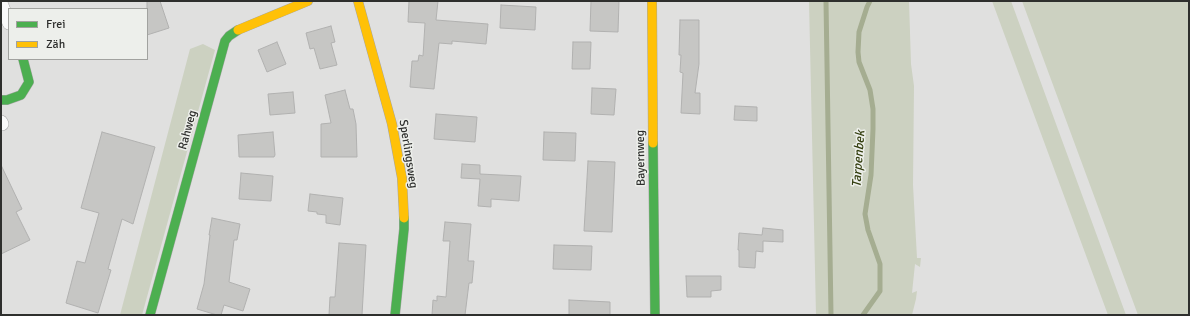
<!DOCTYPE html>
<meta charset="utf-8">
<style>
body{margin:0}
#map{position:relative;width:1190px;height:316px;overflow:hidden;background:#e0e0df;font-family:Signika,sans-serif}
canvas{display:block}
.frame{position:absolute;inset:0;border:2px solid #2e2f2d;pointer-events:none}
.legend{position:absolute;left:8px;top:8px;width:140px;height:52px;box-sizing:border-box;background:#edefeb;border:1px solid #a1a29f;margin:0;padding:5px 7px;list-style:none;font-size:12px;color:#2e2f2d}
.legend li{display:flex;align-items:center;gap:8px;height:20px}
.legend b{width:20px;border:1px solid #a1a29f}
</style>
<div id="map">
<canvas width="1190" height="316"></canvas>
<div class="frame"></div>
<ul class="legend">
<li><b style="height:5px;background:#4caf50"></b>Frei</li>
<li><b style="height:5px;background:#ffc107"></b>Zäh</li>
</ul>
</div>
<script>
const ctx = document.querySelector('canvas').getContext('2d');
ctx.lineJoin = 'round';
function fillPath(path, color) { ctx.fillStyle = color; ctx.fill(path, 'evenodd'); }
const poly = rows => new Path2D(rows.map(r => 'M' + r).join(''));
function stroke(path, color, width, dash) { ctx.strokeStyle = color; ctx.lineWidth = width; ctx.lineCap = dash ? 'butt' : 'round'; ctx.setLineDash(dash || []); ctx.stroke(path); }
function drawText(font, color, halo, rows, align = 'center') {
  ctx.font = font + ' Signika,sans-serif'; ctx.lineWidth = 3; ctx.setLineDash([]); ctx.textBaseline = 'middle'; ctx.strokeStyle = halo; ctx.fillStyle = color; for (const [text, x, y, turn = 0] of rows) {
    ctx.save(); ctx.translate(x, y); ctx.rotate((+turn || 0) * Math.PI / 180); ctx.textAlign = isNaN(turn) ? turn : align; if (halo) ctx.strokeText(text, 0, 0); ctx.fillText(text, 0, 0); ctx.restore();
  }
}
fillPath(poly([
 [809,1,909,1,911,64,914,86,913,185,917,258,921,258,920,267,915,264,912,293,917,291,916,299,912,315,816,315],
 [992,1,1011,1,1126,315,1108,315],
 [1022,1,1189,1,1189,315,1138,315],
 [203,44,215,50,142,315,120,315,190,49]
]), '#ccd1c1');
stroke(poly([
 [826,1,831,315],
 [863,315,880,291,880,264,868,230,865,214,871,175,873,129,873,109,870,90,859,62,858,52,859,32,867,7,870,1]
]), '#a5ad91', 5);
const building = poly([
 [147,1,160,1,169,28,147,35,147,1],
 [409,1,438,1,436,20,488,24,486,44,452,41,452,44,439,43,434,89,410,87,412,61,418,61,419,55,423,56,425,23,408,22,409,1],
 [591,1,619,1,618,32,590,31,591,1],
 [501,5,536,7,535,30,500,28,501,5],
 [680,20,699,20,699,64,695,93,700,93,700,114,681,113,683,73,680,72,681,55,679,55,680,20],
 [331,26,335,42,331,43,337,65,320,69,314,48,310,49,306,33,331,26],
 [277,42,286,64,267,72,258,50,277,42],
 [573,42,591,42,590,69,572,69,573,42],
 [592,88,616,89,614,115,591,114,592,88],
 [345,90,350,109,353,109,356,124,357,157,321,157,321,124,331,123,325,95,345,90],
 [293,92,295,113,270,115,268,94,293,92],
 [735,106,757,107,757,121,734,120,735,106],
 [436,114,477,117,475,142,434,139,436,114],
 [102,132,155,147,133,224,122,219,108,269,111,270,98,313,66,303,77,261,85,263,99,213,81,208,102,132],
 [273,132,275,155,274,157,239,157,238,135,273,132],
 [544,132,576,133,575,161,543,160,544,132],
 [588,161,615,162,612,232,584,231,588,161],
 [462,164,480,165,480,174,521,176,519,201,491,199,491,207,478,206,480,179,461,178,462,164],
 [1,165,22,209,16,212,30,240,1,254,1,165],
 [241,173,273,176,271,201,239,199,241,173],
 [310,194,343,198,340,225,326,223,326,215,317,214,317,212,308,211,310,194],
 [212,218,240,224,237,240,234,240,229,282,250,289,243,311,224,305,221,315,217,315,197,309,204,284,210,235,209,235,212,218],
 [445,222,471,224,468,261,474,261,472,283,469,283,465,315,432,315,433,300,437,301,437,296,446,297,450,241,443,241,445,222],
 [763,228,783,230,783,242,763,241,763,252,756,251,755,268,739,267,739,250,738,250,739,233,762,235,763,228],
 [339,243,366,245,362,315,329,315,330,297,335,297,339,243],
 [554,245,592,246,591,270,553,269,554,245],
 [686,276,721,276,721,290,711,291,711,297,687,297,686,276],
 [569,300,610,302,610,315,569,315,569,300]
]);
fillPath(building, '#c6c6c4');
stroke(building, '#b1b1b0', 1);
const street = poly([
 [1,3,9,23],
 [1,122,2,124]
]);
const fast = poly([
 [1,100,7,100,21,95,29,82,23,59],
 [653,143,655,315],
 [150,315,225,41,229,36,238,30],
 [395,315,404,229,404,218]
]);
const slow = poly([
 [358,1,392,124,402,178,404,218],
 [652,1,653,143],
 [238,30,308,1]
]);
stroke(street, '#a5a5a4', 14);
stroke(fast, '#a5a5a4', 10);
stroke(slow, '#a5a5a4', 10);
stroke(street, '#fafafa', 13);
stroke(fast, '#4caf50', 9);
stroke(slow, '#ffc107', 9);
drawText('12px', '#2e2f2d', '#edefeb', [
 ["Rahweg",188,130,-75],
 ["Sperlingsweg",408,154,81],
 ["Bayernweg",641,158,-91]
]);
drawText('italic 13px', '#333e0f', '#edefeb', [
 ["Tarpenbek",859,159,-86]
]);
</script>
